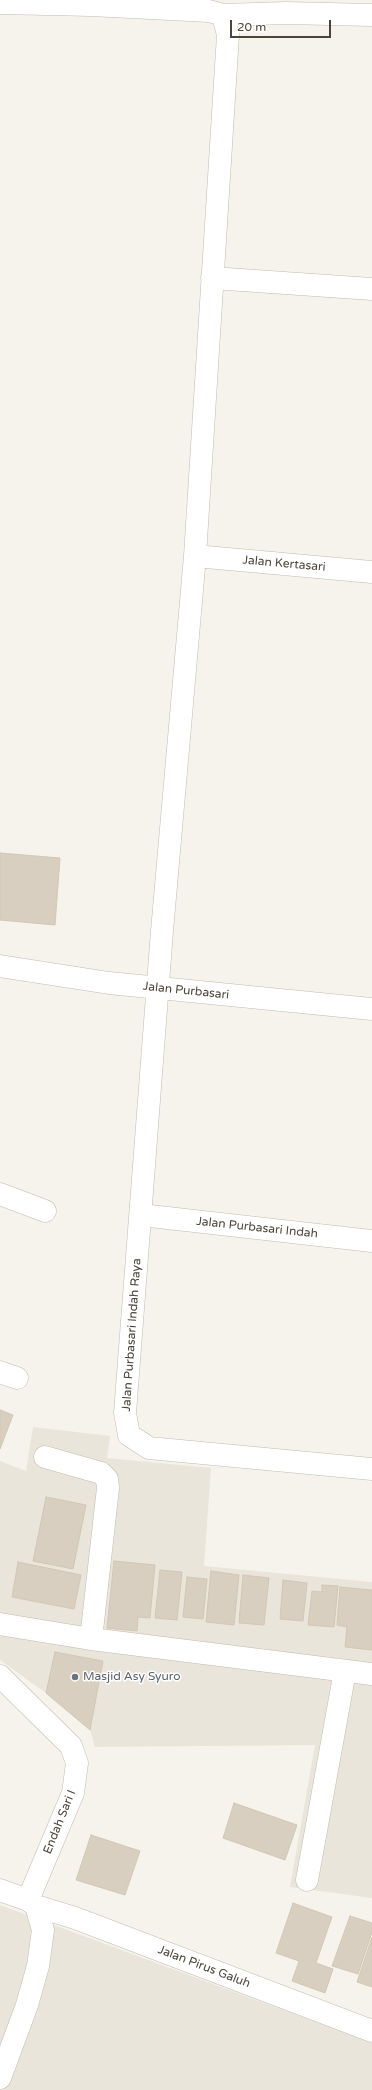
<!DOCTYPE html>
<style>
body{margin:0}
#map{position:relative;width:372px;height:2090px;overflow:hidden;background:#f6f3ec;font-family:"Varela Round",sans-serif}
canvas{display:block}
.scale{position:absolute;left:230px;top:20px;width:101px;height:18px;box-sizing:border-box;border:2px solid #4b4439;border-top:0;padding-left:5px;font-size:12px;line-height:14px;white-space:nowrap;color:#4b4439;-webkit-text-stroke:3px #fff;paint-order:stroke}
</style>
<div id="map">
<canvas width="372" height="2090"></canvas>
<div class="scale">20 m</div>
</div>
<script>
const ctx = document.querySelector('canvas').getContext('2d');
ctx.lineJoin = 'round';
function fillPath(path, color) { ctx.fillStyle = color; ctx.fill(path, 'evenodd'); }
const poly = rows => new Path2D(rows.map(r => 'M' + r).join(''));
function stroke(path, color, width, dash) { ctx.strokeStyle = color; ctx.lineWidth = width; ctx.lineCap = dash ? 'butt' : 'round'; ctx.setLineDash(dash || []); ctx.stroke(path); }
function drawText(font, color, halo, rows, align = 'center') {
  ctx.font = font + ' "Varela Round",sans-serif'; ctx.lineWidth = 3; ctx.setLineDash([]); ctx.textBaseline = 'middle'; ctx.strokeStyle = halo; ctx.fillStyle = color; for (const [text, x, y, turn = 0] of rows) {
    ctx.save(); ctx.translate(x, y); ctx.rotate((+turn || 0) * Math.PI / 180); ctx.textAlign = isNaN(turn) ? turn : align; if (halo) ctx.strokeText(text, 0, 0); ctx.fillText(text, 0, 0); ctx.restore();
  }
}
fillPath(poly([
 [33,1427,110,1436,107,1458,211,1468,204,1566,372,1582,372,1898,290,1887,315,1745,95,1747,90,1730,46,1693,0,1660,0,1461,26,1471],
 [0,1905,372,2043,372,2090,0,2090]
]), '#eae5da');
const building = poly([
 [0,853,60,858,55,925,0,920,0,853],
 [0,1410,13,1415,0,1449,0,1410],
 [46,1497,86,1505,73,1569,33,1561,46,1497],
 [114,1561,155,1565,150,1618,138,1617,137,1631,107,1628,114,1561],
 [18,1562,81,1575,74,1609,12,1597,18,1562],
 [160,1570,182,1572,177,1620,155,1618,160,1570],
 [211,1571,239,1575,234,1625,206,1622,211,1571],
 [243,1575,269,1578,264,1625,239,1623,243,1575],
 [187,1577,207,1579,203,1619,183,1617,187,1577],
 [283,1580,307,1583,303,1621,280,1619,283,1580],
 [322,1585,338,1586,334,1627,308,1625,312,1591,322,1592,322,1585],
 [340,1587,372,1590,372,1650,345,1647,347,1627,337,1625,340,1587],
 [55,1652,103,1661,90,1730,46,1693,55,1652],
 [234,1803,297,1825,285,1860,223,1838,234,1803],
 [91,1835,140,1851,125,1895,76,1880,91,1835],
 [293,1903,332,1917,316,1963,333,1969,325,1993,292,1981,299,1961,276,1953,293,1903],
 [350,1916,372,1923,372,1932,358,1974,332,1966,350,1916],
 [372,1937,372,1987,357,1982,372,1937]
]);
fillPath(building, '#d8cfc1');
stroke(building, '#d3c7b4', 1);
const minor = poly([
 [0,3,91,5,209,11,223,15,228,35,195,556,162,931,125,1413,129,1435,149,1448,372,1469],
 [223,15,286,13,372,15],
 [212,278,372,289],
 [195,556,372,572],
 [0,966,109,983,372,1009],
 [0,1194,45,1211],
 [141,1215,372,1241],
 [0,1372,17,1378],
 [45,1457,101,1473,107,1479,108,1488,91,1639],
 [0,1624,91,1639,372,1674],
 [0,1676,71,1746,77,1763,73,1793,28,1900],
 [307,1880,345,1671],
 [0,1890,28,1900,36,1906,75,1918,372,2031],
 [0,2078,27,2005,38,1966,43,1930,36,1906]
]);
stroke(minor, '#c2bbae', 23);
stroke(minor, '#fff', 22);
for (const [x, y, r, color] of [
 [75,1677,4,"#6b7280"]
]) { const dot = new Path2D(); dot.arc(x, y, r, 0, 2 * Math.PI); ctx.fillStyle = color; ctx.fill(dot); stroke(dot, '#fff', 1.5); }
drawText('12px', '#4b4439', '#fff', [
 ["Jalan Kertasari",284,564,5],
 ["Jalan Purbasari",186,991,6],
 ["Jalan Purbasari Indah",257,1228,6],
 ["Jalan Purbasari Indah Raya",132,1335,-86],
 ["Endah Sari I",60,1822,-68],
 ["Jalan Pirus Galuh",204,1967,21]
]);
drawText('12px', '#5b616d', '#fff', [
 ["Masjid Asy Syuro",83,1677]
], 'left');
</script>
